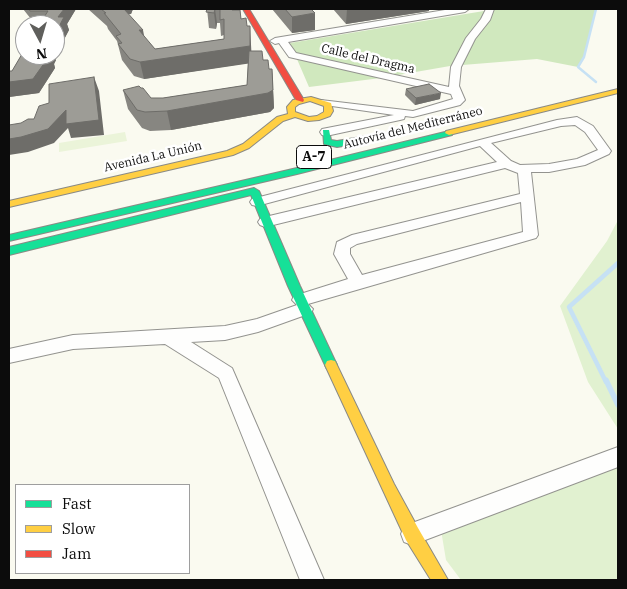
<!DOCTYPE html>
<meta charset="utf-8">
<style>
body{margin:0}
#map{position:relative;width:627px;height:589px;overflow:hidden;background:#fafaf0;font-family:"IBM Plex Serif",serif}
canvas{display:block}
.frame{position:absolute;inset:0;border:10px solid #0c0c0c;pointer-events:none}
.legend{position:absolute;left:15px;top:484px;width:175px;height:90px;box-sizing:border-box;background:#fff;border:1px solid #9e9e9e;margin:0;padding:6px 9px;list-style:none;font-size:15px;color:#0c0c0c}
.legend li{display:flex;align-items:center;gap:10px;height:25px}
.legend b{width:25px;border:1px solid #9e9e9e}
.north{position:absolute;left:15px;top:15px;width:50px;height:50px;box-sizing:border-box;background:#fff;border:1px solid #9e9e9e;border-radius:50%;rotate:174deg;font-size:14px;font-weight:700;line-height:20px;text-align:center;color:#0c0c0c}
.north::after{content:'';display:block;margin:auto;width:18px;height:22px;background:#5f5f5c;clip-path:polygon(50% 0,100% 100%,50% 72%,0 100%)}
</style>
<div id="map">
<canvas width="627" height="589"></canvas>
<div class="frame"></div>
<ul class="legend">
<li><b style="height:6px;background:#16e098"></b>Fast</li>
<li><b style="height:6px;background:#ffcf43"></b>Slow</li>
<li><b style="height:6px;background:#f24e42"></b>Jam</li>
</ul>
<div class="north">N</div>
</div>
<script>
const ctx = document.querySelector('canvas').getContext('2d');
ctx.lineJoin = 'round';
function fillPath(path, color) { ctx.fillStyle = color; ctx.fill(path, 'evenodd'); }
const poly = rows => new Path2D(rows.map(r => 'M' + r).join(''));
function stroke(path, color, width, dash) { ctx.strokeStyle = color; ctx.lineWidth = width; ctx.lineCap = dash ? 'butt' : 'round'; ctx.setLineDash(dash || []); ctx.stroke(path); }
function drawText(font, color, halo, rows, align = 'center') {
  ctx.font = font + ' "IBM Plex Serif",serif'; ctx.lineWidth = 5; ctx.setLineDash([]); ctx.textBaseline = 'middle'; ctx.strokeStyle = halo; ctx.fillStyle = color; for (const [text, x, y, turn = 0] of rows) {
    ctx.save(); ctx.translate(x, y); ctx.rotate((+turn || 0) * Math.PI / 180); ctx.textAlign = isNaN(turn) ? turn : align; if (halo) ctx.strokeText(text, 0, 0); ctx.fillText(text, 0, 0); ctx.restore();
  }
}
fillPath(poly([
 [618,220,618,429,588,382,560,306,607,241],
 [618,466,618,580,461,580,446,560,441,530]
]), '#e1f1d0');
fillPath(poly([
 [496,9,596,9,584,57,578,67,537,59,450,66,381,78,309,87,290,43]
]), '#d0e8be');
fillPath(poly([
 [125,132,127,141,59,152,59,143]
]), '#ebf4d9');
stroke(poly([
 [596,9,584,57,578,67,596,82]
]), '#c6e1f4', 2.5);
stroke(poly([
 [606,382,569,307,618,263]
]), '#c6e1f4', 4.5);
stroke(poly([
 [606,380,618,405]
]), '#c6e1f4', 5.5);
const street = poly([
 [451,9,469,9,465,12,288,42,296,53,449,87,451,67,466,38,481,19,486,9,494,9,490,20,475,39,461,67,459,86,465,100,460,105,413,117,405,116,404,119,400,120,326,136,322,135,320,132,322,129,394,115,325,105,319,102,321,100,413,111,453,99,451,94,289,57,279,43,275,44,270,41,275,38,451,9],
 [577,117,593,126,611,151,609,154,585,165,549,172,531,172,538,235,536,238,308,304,313,309,311,313,258,332,225,340,191,342,232,368,324,580,300,580,219,378,165,344,73,349,9,363,9,349,73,335,225,326,257,319,297,305,292,300,294,296,348,279,334,254,337,242,352,235,520,194,518,173,505,168,265,227,260,225,258,222,260,219,265,217,497,162,480,146,257,206,252,205,250,202,252,199,557,120,577,117],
 [575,125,585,132,598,150,577,159,549,164,520,165,511,161,491,143,561,126,575,125],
 [521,202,523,232,362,275,350,254,350,248,357,244,521,202],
 [618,447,618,467,412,545,404,542,401,534,404,526,618,447]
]);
const fast = poly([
 [323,130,329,130,331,140,337,141,367,136,371,139,367,142,337,147,324,144,323,130],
 [449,131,452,131,452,135,297,174,9,241,9,235,297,168,449,131],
 [254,188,259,191,300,286,337,365,335,369,331,370,327,369,325,365,288,286,251,195,9,255,9,247,254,188]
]);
const slow = poly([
 [618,89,618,93,449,135,445,133,446,131,618,89],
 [311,97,331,103,333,111,330,116,319,120,308,121,295,117,283,121,249,148,233,155,9,207,9,201,227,151,243,144,277,117,288,114,287,107,293,100,311,97],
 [310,101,324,106,324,112,317,116,309,117,295,112,295,107,299,104,310,101],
 [331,360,335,361,394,484,418,528,448,580,431,580,406,540,325,365,327,361,331,360]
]);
const jam = poly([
 [243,9,249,9,304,100,303,102,296,100,243,9]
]);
stroke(street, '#93938f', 2);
stroke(fast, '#8a8a85', 2);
stroke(slow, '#8a8a85', 2);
stroke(jam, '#8a8a85', 2);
fillPath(street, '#fefefd');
fillPath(fast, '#16e098');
fillPath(slow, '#ffcf43');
fillPath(jam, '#f24e42');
fillPath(poly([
 [23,9,76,9,67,24,69,30,55,57,56,60,54,64,55,68,39,93,9,97,9,71,12,71,40,24,35,24],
 [88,9,133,9,131,14,128,14,144,37,155,49,224,39,224,35,221,36,220,23,217,23,216,29,209,28,207,9,233,9,233,10,240,10,241,19,247,26,251,51,263,60,269,69,272,69,274,108,270,112,171,130,150,131,142,128,128,109,123,90,151,98,163,98,247,85,248,63,144,79,134,76,122,60,117,41,108,29,107,26],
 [272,9,311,9,315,30,292,33],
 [333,9,429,9,429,11,346,24],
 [406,89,440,99,415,105,405,95]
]), '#878681');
fillPath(poly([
 [64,9,76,9,67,24,69,30,55,56,56,60,54,64,55,68,39,93,9,97,9,82,46,55,55,55,55,34,58,17],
 [118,9,133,9,131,14,119,15],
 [215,9,217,23,216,29,214,13],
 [347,9,429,9,429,11,346,24],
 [315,13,315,30,292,33,292,17],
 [250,26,252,63,144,79,140,62,250,46],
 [139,30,143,30,146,46],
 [272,69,274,108,270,112,171,130,167,111,268,93],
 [94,77,99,91,104,135,71,138,68,128,54,143,28,152,9,155,9,139],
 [441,93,440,99,415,105,416,98]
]), '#6e6d69');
const building = poly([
 [29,9,64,9,58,17,64,17,55,34,55,25,39,25,48,11,30,11,29,9],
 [101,9,124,9,143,30,139,30,155,49,224,39,224,19,220,20,220,9,232,9,232,10,240,10,241,19,246,18,247,26,250,26,250,46,140,62,130,59,118,44,122,43,116,36,121,34,104,13,106,13,101,9],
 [207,9,215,9,214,13,206,12,207,9],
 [285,9,311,9,315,13,292,17,285,9],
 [25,49,25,55,50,55,33,79,9,82,9,71,12,71,25,49],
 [249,51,262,51,263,60,268,60,269,69,272,69,273,90,268,93,167,111,145,112,137,110,123,90,139,86,141,88,143,88,151,98,163,98,247,85,249,51],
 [94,77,99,120,66,124,66,110,48,129,21,137,9,139,9,125,21,123,28,119,34,119,39,106,49,103,49,84,94,77],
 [429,84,441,93,416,98,406,89,429,84]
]);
fillPath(building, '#9d9c96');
stroke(building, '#6e6d69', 1);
drawText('12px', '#0c0c0c', '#fff', [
 ["Calle del Dragma",368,59,13],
 ["Autovía del Mediterráneo",413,128,-14],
 ["Avenida La Unión",153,157,-13]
]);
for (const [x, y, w] of [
 [314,157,35]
]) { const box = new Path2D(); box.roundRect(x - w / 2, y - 11.5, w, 23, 4); ctx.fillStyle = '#fff'; ctx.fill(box); stroke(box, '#0c0c0c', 1); }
drawText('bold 14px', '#0c0c0c', null, [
 ["A-7",314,157]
]);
</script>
